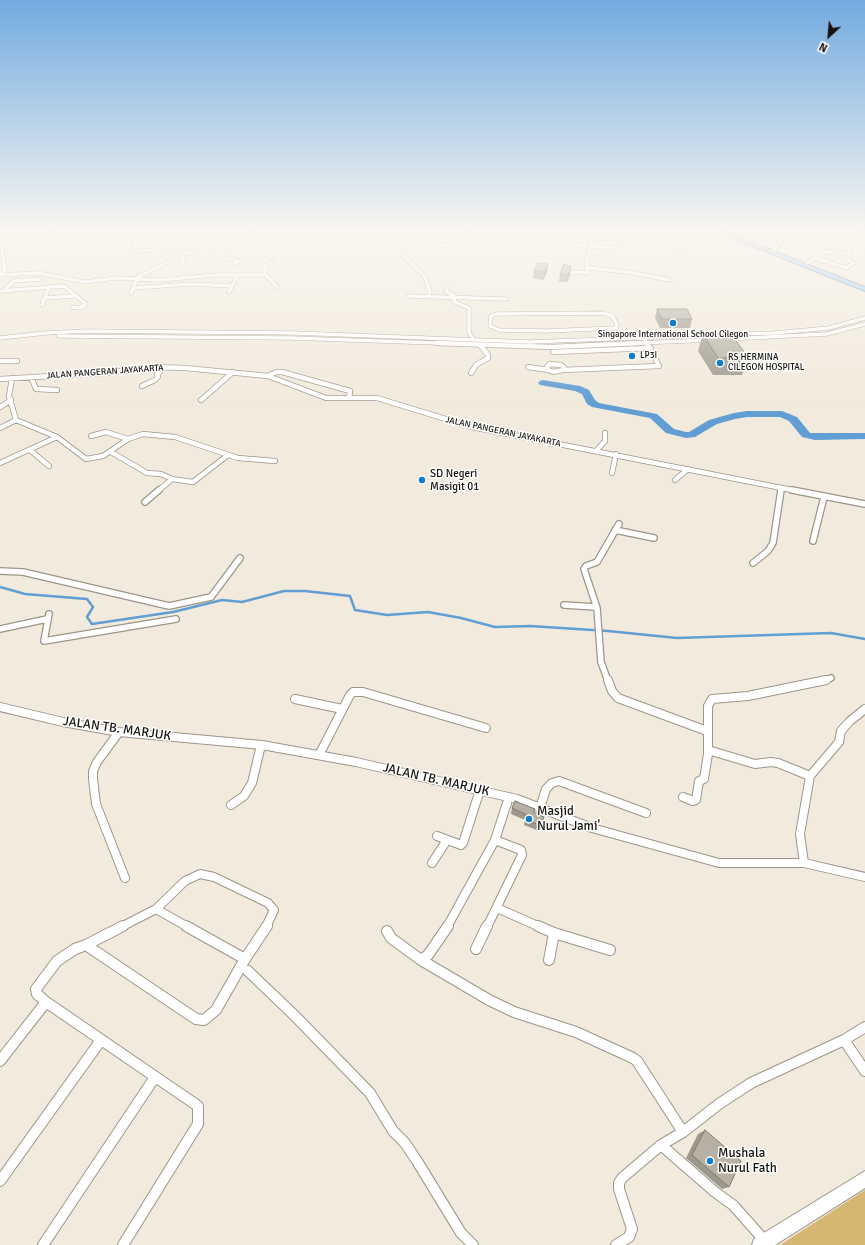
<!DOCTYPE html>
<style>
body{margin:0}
#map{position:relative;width:865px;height:1245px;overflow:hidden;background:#f2ebdd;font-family:Signika,sans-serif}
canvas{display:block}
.north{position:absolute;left:809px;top:16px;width:40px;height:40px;-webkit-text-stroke:3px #fff;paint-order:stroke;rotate:206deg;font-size:11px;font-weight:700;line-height:16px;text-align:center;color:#15120d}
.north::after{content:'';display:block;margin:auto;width:14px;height:18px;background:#15120d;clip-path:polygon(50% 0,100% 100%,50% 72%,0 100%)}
</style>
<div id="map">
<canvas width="865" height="1245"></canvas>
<div class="north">N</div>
</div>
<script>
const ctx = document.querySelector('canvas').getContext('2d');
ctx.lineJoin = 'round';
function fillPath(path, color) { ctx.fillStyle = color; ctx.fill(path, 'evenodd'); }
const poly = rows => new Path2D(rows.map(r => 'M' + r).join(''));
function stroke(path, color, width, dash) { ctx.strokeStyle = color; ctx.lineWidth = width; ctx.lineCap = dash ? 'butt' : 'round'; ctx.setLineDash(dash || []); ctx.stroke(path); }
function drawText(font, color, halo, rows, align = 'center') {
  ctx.font = font + ' Signika,sans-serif'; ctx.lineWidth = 3; ctx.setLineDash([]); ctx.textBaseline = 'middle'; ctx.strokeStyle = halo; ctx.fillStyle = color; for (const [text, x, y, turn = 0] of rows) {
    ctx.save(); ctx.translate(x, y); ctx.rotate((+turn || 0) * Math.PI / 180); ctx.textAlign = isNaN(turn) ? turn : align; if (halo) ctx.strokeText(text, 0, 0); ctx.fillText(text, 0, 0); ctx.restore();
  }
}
fillPath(poly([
 [865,1190,865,1245,780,1245]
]), '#d6b772');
stroke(poly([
 [0,587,25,594,87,599,93,607,87,617,92,624,173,612,222,600,242,602,284,591,305,591,350,596,355,610,387,615,428,612,461,618,495,627,530,626,608,631,677,638,831,633,865,639]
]), '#619ed4', 2.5);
fillPath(poly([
 [543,380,580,386,589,390,595,400,599,403,657,414,674,429,686,432,689,432,709,420,734,413,747,411,782,411,797,417,810,433,865,433,865,439,815,440,802,437,789,421,780,417,747,417,735,419,717,424,695,437,686,438,666,433,650,418,592,407,587,404,582,394,575,391,540,385,538,383,540,381,543,380]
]), '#619ed4');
const streetFar4 = poly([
 [36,230,41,236],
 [128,230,135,241,134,251,145,251,181,245,184,252,191,253],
 [227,230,211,239,208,247,214,249,214,254,222,254,224,258,239,261,234,264],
 [253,230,306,235],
 [311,230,304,238,314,238],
 [0,232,12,240],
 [839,234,840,230],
 [225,235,236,236,248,230],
 [228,236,225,243,260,244],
 [333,238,390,238,442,230],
 [333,238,341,230],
 [602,239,600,235,616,230],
 [547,240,543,232,555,230],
 [181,245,208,243],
 [440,246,494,240,504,234],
 [591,246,615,248],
 [680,249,684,242,720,232],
 [185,252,182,262,185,266],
 [403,255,425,277,430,292,428,297],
 [815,258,823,252,834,252,837,247,849,249],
 [271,262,265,266,264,270,266,275,277,287],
 [807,263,815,258,846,268,854,263,848,260,850,247,854,245,858,236,844,230],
 [588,268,628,272,670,280],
 [569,272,587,273,587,262,592,241],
 [0,274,4,272,5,268,2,252,4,241],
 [0,275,38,273,85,282,116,278,159,280,217,275,266,275],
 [133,288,190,284,232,286],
 [447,288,446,291,454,296],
 [0,291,64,286,86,304,80,308,72,307],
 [3,291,14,281,40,279],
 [229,292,237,276],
 [131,293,138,277,166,263],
 [408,296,506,299],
 [453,297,455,302,469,308,469,333,473,339],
 [45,298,74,296],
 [42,305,49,287],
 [604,313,612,316,617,324,616,328,546,331,499,330,490,326,491,316,496,314,604,313],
 [724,334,774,333,829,328,865,318],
 [58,336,291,338,466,344],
 [0,338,46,333,85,331,294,333,530,342,709,335],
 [728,339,827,334,865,324],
 [645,340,647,344],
 [617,344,709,340]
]);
const streetFar3 = poly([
 [437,343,551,347,640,343],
 [553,352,651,348],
 [0,361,17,361],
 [550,364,561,365,564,367,563,370,553,372,548,370,547,367,550,364],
 [528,367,548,370],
 [563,370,659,366,647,343],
 [471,373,476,365,488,358,488,355,480,345],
 [268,376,276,372,282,372,350,391,349,398],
 [31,377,36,389,57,390],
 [12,378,9,396,16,420,57,437,86,459,103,456,128,439,143,434,175,437,238,458,275,461],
 [0,379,104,373,157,367,185,368,268,376,326,398,377,398,472,427,797,491],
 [142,386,155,380,158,377,157,374,165,367],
 [201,400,233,372],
 [0,407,11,400],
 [0,428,16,420],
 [91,436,106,432,128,439],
 [30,450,49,466],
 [596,451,605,441,605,433],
 [111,452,147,473,161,474,172,479,193,482,228,455],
 [0,463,57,437],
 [612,473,616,454],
 [675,480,688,469],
 [158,491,172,479],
 [781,491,781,488]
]);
const streetFar2 = poly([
 [792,490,865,504],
 [145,502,159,490],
 [615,530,654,538],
 [813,541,824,497],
 [753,563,768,551,773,543,781,490],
 [0,571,23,572,169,606,211,597,240,558],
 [564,605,596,607],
 [49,614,44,641,176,619],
 [0,629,47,619],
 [608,681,601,662,597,608,584,569,586,566,597,562,619,524],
 [823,681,831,678]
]);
const streetFar1 = poly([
 [608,680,612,691,618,698,707,731],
 [295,699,342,709],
 [0,707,63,722,119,732,262,745,356,762,517,799,592,828,719,863,804,863,865,877],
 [119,732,97,762,93,771,93,779,96,804,125,878],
 [708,750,755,764,771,762,778,763,810,776],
 [319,755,350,695,353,692,363,692,486,728],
 [683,797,693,801,696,800,699,781,704,779,708,754,708,706,712,699,748,696,826,680],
 [231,805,244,796,252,783,261,745],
 [540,808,546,789,552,783,559,781,646,813],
 [437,836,461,845,463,843,480,790],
 [432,863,447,840],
 [804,863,800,834,810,776,839,742,841,731,850,721,865,709],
 [497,908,540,927],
 [156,909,188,927],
 [121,927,156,909,185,881,200,874,214,877,268,903,274,910,266,927],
 [447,927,495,840,509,797],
 [487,927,522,855,521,850,495,840]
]);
const street = poly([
 [186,926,245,959],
 [538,926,554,933,610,950],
 [387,931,391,938,421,960,428,955,448,926],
 [86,945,196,1019,204,1020,216,1010,245,959,267,926],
 [86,945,123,926],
 [476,949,487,926],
 [421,960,489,1000,514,1012,576,1032,633,1058,637,1061,683,1132],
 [549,960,554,933],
 [248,971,295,1016,370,1093,393,1131,405,1143,417,1161,461,1233,473,1245],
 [46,1002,37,994,36,989,57,961,75,949,86,945],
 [865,1027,844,1040,865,1071],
 [0,1061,46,1002,198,1106,198,1124,123,1245],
 [661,1145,715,1192,733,1205,765,1241],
 [0,1181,101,1040],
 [43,1245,155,1077],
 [616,1245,629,1237,632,1229,619,1189,619,1183,622,1178,661,1145,683,1132,719,1104,751,1083,844,1040]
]);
const secondary = poly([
 [73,230,88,230,0,242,0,240,73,230],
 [465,230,479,230,542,239,586,240,602,238,625,239,653,230,661,230,625,241,602,240,586,242,542,241,465,230],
 [785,230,790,230,774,253,770,253,770,252,785,230],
 [865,1171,865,1188,775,1245,752,1245,754,1239,865,1171]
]);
const highway = poly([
 [712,230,720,230,865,287,865,291,712,230]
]);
stroke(streetFar4, '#9c9588', 4.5);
stroke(streetFar3, '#9c9588', 6);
stroke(streetFar2, '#9c9588', 8);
stroke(streetFar1, '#9c9588', 10);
stroke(street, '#9c9588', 12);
stroke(secondary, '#9c9588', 2);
stroke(highway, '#6d8aa3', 2);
stroke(streetFar4, '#fff', 3.5);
stroke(streetFar3, '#fff', 4.5);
stroke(streetFar2, '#fff', 5.5);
stroke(streetFar1, '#fff', 8);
stroke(street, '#fff', 10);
fillPath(secondary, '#fff');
fillPath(highway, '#9dcaf4');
const rail = poly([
 [856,230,865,234]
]);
stroke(rail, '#423e37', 2.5);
stroke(rail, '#fff', 1.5, [4]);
fillPath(poly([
 [564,264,570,275,567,282,559,282,560,274],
 [534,271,547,272,543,280,533,278],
 [657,309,692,319,690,328,660,328,655,318],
 [703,334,748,357,742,375,713,375,698,351],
 [512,808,535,809,534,812,543,822,539,831,524,825,525,820,511,814],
 [705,1130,729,1187,722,1189,686,1158,698,1134]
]), '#9d988c');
fillPath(poly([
 [548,264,547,272,543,280,544,272],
 [571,267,570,275,567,282,568,275]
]), '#807c72');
const building = poly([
 [538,263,548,264,544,272,534,271,538,263],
 [564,264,571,267,568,275,560,274,564,264],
 [657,309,687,309,692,319,662,319,657,309],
 [703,334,731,334,748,357,718,358,703,334],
 [515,801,535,809,533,812,544,817,541,826,525,819,527,815,512,808,515,801],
 [705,1130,741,1161,729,1187,692,1155,705,1130]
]);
fillPath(building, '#b7b1a3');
stroke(building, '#807c72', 1);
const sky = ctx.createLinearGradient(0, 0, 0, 405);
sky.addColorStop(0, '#72abe0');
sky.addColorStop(0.57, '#f9f6f0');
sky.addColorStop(1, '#f9f6f000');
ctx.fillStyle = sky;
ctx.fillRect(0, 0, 865, 405);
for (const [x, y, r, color] of [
 [673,323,4,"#117cc7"],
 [632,356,4,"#117cc7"],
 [720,363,4,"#117cc7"],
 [422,480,4,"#117cc7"],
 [529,819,4,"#117cc7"],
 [710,1161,4,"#117cc7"]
]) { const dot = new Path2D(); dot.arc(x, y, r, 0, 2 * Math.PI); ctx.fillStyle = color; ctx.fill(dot); stroke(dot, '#fff', 1.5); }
drawText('9px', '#15120d', '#fff', [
 ["Singapore International School Cilegon",673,335,"center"],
 ["LP3I",640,356],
 ["RS HERMINA",728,358],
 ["CILEGON HOSPITAL",728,368]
], 'left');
drawText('9px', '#15120d', '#fff', [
 ["JALAN PANGERAN JAYAKARTA",105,372,-4],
 ["JALAN PANGERAN JAYAKARTA",503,432,12]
]);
drawText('11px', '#15120d', '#fff', [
 ["SD Negeri",430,474],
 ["Masigit 01",430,487]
], 'left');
drawText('13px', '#15120d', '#fff', [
 ["JALAN TB. MARJUK",117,729,8],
 ["JALAN TB. MARJUK",436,780,13]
]);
drawText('13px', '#15120d', '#fff', [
 ["Masjid",537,812],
 ["Nurul Jami'",537,827],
 ["Mushala",718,1154],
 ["Nurul Fath",718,1169]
], 'left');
</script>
